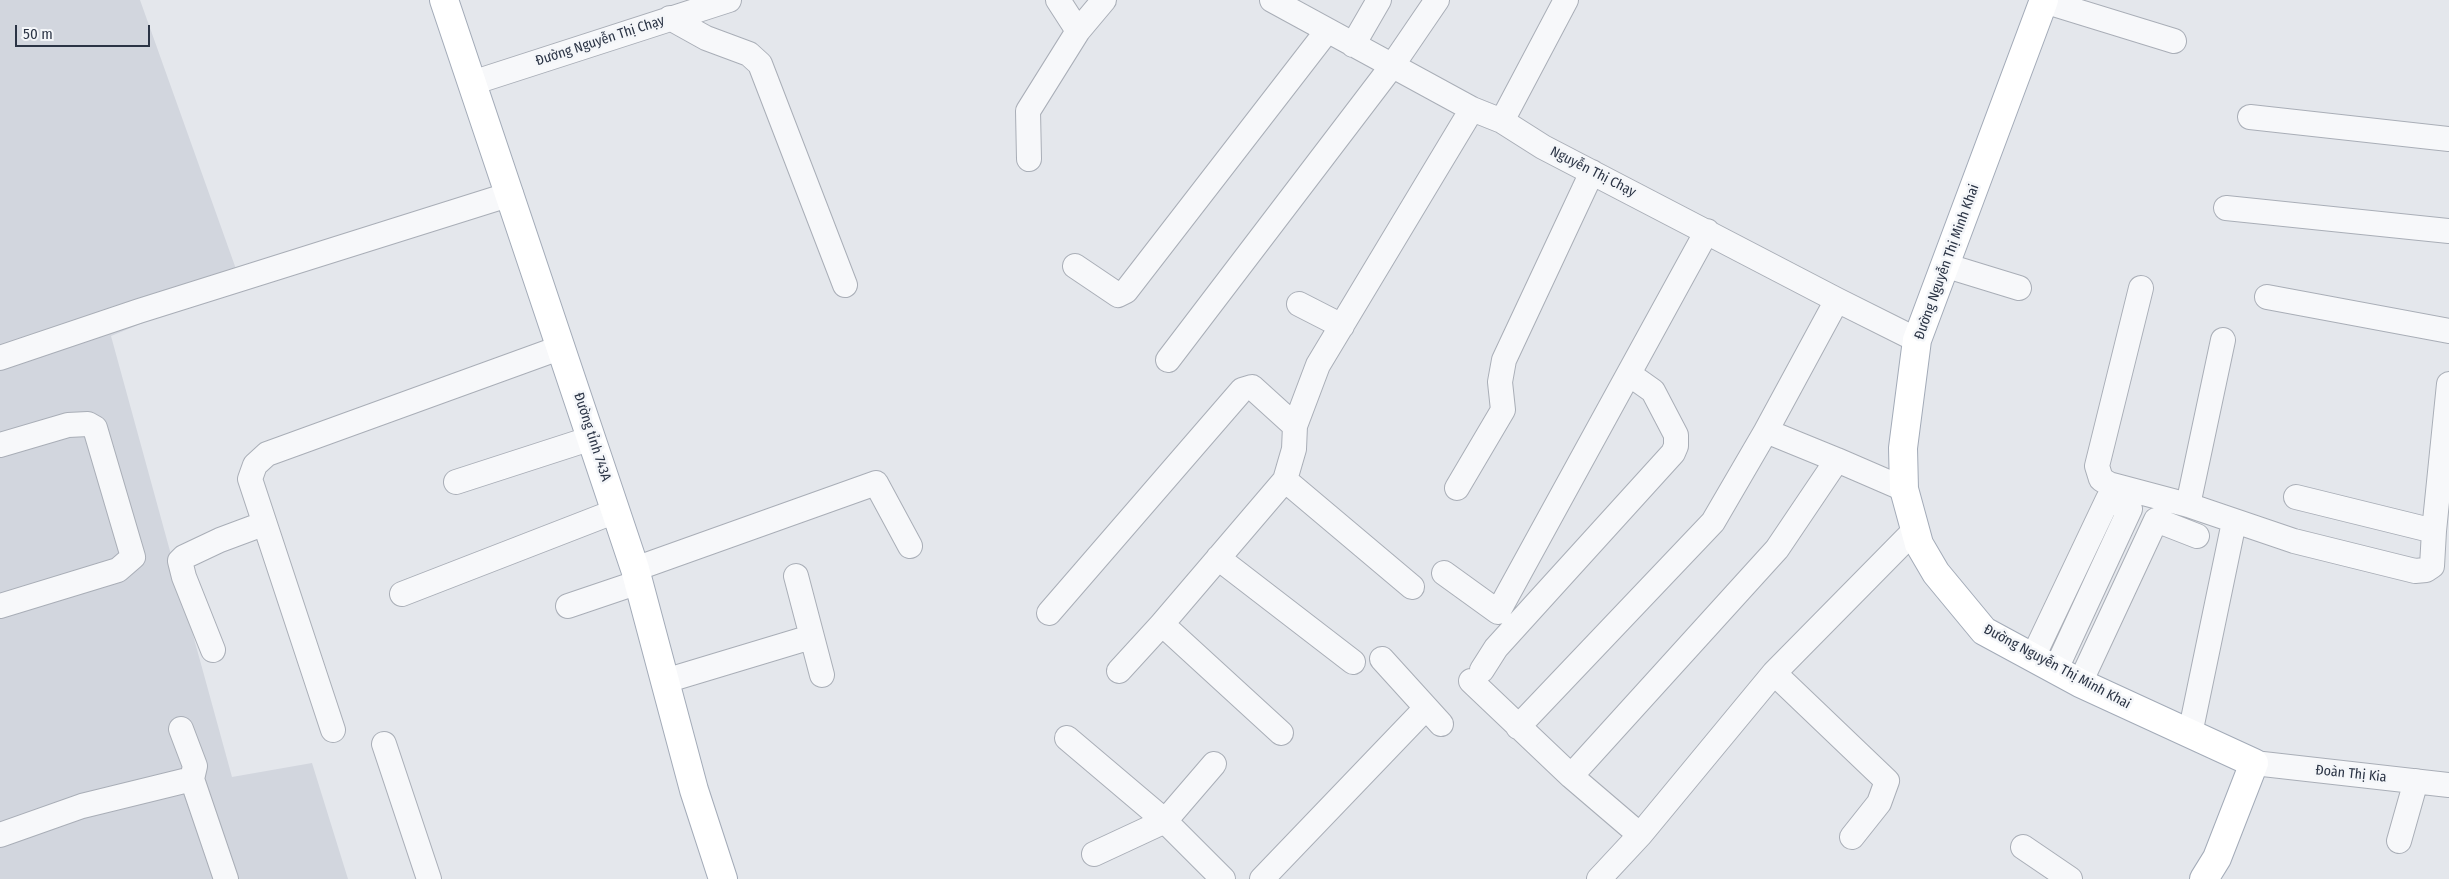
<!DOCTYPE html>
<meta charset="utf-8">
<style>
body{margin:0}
#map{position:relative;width:2449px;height:879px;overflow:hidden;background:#e4e7ec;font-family:"Fira Sans Condensed",sans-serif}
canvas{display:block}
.scale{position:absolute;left:15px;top:25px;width:135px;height:22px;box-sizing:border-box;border:2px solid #2b3445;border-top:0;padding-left:6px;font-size:15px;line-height:18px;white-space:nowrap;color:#2b3445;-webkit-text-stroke:4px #f4f6f9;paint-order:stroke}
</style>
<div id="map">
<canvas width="2449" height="879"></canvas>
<div class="scale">50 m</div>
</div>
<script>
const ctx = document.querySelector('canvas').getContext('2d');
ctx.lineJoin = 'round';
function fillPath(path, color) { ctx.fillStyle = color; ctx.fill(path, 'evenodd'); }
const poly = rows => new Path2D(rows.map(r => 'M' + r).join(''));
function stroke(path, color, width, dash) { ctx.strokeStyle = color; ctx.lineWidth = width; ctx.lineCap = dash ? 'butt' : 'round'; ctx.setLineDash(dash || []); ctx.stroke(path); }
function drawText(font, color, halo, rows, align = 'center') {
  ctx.font = font + ' "Fira Sans Condensed",sans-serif'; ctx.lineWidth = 5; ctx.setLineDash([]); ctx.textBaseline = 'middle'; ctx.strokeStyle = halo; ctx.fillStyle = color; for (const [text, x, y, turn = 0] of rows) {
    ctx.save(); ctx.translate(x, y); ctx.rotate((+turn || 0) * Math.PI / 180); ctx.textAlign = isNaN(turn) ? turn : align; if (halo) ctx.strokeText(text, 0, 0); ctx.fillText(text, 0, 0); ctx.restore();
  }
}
fillPath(poly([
 [0,0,140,0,241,283,111,336,232,777,312,763,348,879,0,879]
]), '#d2d6de');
const minor = poly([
 [1272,0,1472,109,1502,121,1543,147,1837,300,1917,340],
 [2044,1,2174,41],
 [670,18,706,38,749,54,760,64,845,285],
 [1078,31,1104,0],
 [1353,45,1379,0],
 [472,83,729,0],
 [2250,117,2449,139],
 [1502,121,1566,0],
 [1029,159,1028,111,1078,31,1058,0],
 [2226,208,2449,231],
 [1944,265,2019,288],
 [1075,266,1118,295,1126,291,1327,31],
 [2141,288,2097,466,2101,479,2109,484,2188,505,2294,541,2415,571,2426,570,2432,566,2434,531],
 [2267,297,2449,331],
 [1299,304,1342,326],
 [0,358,139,311,511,194],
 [1168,360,1392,66,1437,0],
 [1766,431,1837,300],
 [0,445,68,425,88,424,95,428,133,557,118,570,0,606],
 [1285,480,1412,587],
 [456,482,592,438],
 [1457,488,1503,410,1500,382,1504,360,1592,172],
 [2296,497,2434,531,2449,384],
 [2188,505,2223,340],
 [1218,558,1353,662],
 [635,569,876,483,910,546],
 [1444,573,1498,612,1707,231],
 [796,576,822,675],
 [402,594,616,511],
 [568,606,639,582],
 [1049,613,1242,390,1252,387,1295,426],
 [213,650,184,577,180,561,184,557,220,540,263,524],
 [2033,657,2108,499,2130,509,2056,669],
 [1382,659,1441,724],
 [1482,670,1496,648,1673,453,1676,446,1676,435,1653,391,1629,374],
 [1119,671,1162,624],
 [1774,673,1887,781,1879,803,1852,837],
 [665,681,811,637],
 [1471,681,1571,776,1640,835],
 [2080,683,2156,520,2197,536],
 [1518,727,1713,522,1766,431,1837,460],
 [333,730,250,479,255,465,267,454,562,347],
 [1281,733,1162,624,1285,480,1294,449,1295,426,1318,365,1472,109],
 [2190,734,2234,522],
 [1067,738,1165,821,1214,764],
 [384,744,429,879],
 [2254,763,2449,785],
 [1571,776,1777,549,1837,460,1904,489],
 [192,779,226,879],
 [0,835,82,806,192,779,195,766,181,729],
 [2399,841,2416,781],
 [2023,847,2070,879],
 [1094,854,1165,821,1223,879],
 [1262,879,1426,708],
 [1599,879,1640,835,1774,673,1914,531]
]);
const major = poly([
 [444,0,635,569,694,790,723,879],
 [2044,0,1917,340,1903,448,1904,489,1919,544,1936,573,1984,631,2080,683,2254,763,2217,858,2204,879]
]);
stroke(minor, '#a9aeb7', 26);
stroke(major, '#a3abb8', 30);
stroke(minor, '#f7f8fa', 24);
stroke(major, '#fff', 28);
drawText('14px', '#2b3445', '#f4f6f9', [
 ["Đường Nguyễn Thị Chạy",600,41,-18],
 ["Nguyễn Thị Chạy",1593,172,27],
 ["Đường Nguyễn Thị Minh Khai",1947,262,-70],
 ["Đường tỉnh 743A",592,437,72],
 ["Đường Nguyễn Thị Minh Khai",2057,667,28],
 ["Đoàn Thị Kia",2351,774,6]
]);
</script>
